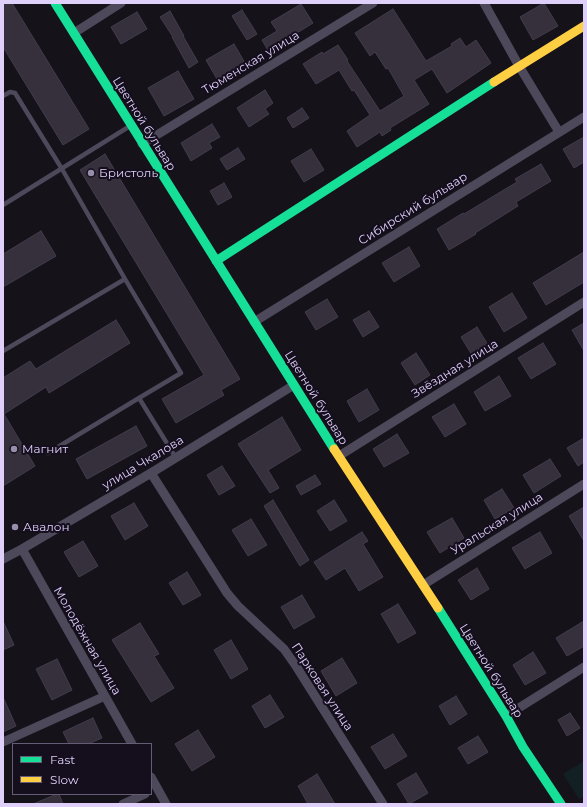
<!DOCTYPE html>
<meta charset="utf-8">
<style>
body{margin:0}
#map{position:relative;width:587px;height:807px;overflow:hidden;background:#15121a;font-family:Montserrat,sans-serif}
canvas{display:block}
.frame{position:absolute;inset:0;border:4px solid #dfd0f9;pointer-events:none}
.legend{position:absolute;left:12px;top:743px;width:140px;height:52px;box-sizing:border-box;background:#140e1d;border:1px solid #655c75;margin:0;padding:5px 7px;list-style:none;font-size:12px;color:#dfd0f9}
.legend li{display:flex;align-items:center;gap:8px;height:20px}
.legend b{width:20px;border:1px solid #655c75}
</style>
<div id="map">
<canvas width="587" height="807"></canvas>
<div class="frame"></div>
<ul class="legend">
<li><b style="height:5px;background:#16e098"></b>Fast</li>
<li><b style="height:5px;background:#ffcf43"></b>Slow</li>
</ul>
</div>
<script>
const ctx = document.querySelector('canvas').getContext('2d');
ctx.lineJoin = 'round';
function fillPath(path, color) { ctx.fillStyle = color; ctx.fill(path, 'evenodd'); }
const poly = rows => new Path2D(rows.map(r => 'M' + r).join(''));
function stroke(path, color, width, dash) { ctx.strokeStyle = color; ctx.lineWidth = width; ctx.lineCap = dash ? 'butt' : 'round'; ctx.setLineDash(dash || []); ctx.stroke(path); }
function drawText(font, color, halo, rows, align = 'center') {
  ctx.font = font + ' Montserrat,sans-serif'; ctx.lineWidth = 4; ctx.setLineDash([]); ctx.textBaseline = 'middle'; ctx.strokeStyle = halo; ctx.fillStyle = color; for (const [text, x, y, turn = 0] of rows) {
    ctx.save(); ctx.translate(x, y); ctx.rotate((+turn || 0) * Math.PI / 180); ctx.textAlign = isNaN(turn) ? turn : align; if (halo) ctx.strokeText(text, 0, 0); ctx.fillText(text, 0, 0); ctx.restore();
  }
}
fillPath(poly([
 [584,761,584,796,579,799,563,774]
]), '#122024');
const building = poly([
 [3,3,12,3,89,129,63,145,3,47,3,3],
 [544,3,558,26,533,40,520,17,544,3],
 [301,4,313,23,276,46,277,48,269,52,262,40,277,31,271,22,301,4],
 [393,9,426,61,452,46,451,44,460,38,466,47,476,40,491,63,447,93,432,69,414,80,429,104,390,128,391,130,382,136,380,132,357,147,347,131,370,115,354,90,352,91,339,70,316,84,303,64,322,52,323,54,338,45,348,60,347,61,380,111,404,96,388,68,386,69,375,52,370,56,355,33,393,9],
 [242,10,257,34,247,40,232,16,242,10],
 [170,11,184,36,183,36,198,62,189,68,172,37,173,37,160,17,170,11],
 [137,12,147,29,121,44,111,27,137,12],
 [234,44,245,63,217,79,206,60,234,44],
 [178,71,194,99,164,116,148,88,178,71],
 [265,90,273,103,265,109,269,114,249,127,237,108,265,90],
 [302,108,309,118,293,128,287,118,302,108],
 [212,124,220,137,209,143,212,148,191,161,181,143,212,124],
 [584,137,584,162,574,168,563,149,584,137],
 [238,148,245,159,227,170,220,159,238,148],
 [311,149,324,170,304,182,291,161,311,149],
 [105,154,240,379,221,390,224,395,176,423,162,399,204,375,80,170,105,154],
 [541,164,551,181,516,202,518,206,475,233,476,234,449,250,437,229,463,213,464,214,517,182,515,179,541,164],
 [224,183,232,197,218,205,210,191,224,183],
 [41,231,56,256,3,287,3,254,41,231],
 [409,247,420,266,394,282,382,263,409,247],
 [584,252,584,282,546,305,533,283,584,252],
 [512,293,527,318,504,332,489,307,512,293],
 [327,299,338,317,316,330,305,312,327,299],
 [369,311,379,327,363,337,353,320,369,311],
 [116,320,130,343,49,393,46,387,4,414,35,466,3,486,3,378,30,361,36,369,116,320],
 [584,323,584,351,572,330,584,323],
 [477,327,488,345,472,355,461,337,477,327],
 [543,343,556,364,531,379,518,358,543,343],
 [416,353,430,375,415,385,401,363,416,353],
 [499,376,511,396,485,411,474,392,499,376],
 [367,389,379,410,359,422,347,401,367,389],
 [454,404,466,424,445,437,432,417,454,404],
 [282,417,301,450,268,470,279,488,270,493,238,444,282,417],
 [136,426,147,446,87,479,76,459,136,426],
 [397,434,409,453,384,467,373,449,397,434],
 [584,438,584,462,578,466,567,448,584,438],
 [550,459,561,476,534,493,523,475,550,459],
 [222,466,235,486,219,495,207,475,222,466],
 [315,475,321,484,301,495,296,486,315,475],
 [502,489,514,508,495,519,484,500,502,489],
 [273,500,309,560,300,566,264,506,273,500],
 [334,500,347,521,330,531,317,511,334,500],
 [134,503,148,526,125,540,111,516,134,503],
 [584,507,584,541,569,516,584,507],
 [452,518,464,538,440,553,427,532,452,518],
 [251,519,267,545,248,556,232,530,251,519],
 [362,532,368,541,363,544,383,577,359,591,345,568,326,580,314,562,362,532],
 [540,532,552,553,525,569,512,548,540,532],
 [83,541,98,566,79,577,64,552,83,541],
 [477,568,489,589,471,600,458,580,477,568],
 [187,572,201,595,183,605,169,583,187,572],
 [302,595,315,617,294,629,281,607,302,595],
 [398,604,416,633,398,643,381,614,398,604],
 [3,621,14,645,3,650,3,621],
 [584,621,584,646,567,656,556,638,584,621],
 [140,623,159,654,154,656,174,688,151,702,112,640,140,623],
 [231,640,248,669,231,679,214,650,231,640],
 [533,652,546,673,525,685,513,665,533,652],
 [342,658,357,683,336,696,321,671,342,658],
 [57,659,72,690,52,700,36,669,57,659],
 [270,695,284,717,265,728,252,706,270,695],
 [456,696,467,714,450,725,439,706,456,696],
 [3,697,16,726,3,732,3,697],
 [570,713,580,728,567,736,558,720,570,713],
 [93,718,102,738,88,744,69,744,63,732,93,718],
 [198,730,215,757,192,771,175,744,198,730],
 [393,734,407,756,385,769,371,747,393,734],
 [478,736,488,752,468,764,458,748,478,736],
 [416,773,428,793,409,804,397,784,416,773],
 [317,774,335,804,308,804,298,786,317,774],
 [57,794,59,794,63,804,33,804,57,794]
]);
fillPath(building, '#35303c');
stroke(building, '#433c4d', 1);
stroke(poly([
 [3,96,10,92,15,93,62,169,125,279,181,373,139,398,176,458],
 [3,205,130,126],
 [3,351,125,279],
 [48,453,139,398]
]), '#4d485a', 4.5);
stroke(poly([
 [484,3,519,66,559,132],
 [74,33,121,3],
 [142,144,373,3],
 [254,322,584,117],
 [339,456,584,302],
 [151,473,227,593,238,606,284,649,296,666,383,804],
 [22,549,132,744],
 [3,559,22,549,151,473,294,385],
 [423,585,584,484],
 [506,716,584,667],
 [3,742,105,696],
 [151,777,166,804],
 [123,804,145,794]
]), '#4d485a', 9);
stroke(poly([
 [55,3,334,449],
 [216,261,494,82],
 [438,608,506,716,523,747,561,804]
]), '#16e098', 9);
stroke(poly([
 [494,82,584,26],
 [334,449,438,608]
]), '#ffcf43', 9);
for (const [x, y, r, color] of [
 [91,173,4,"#988eab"],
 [14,449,4,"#988eab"],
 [15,527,4,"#988eab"]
]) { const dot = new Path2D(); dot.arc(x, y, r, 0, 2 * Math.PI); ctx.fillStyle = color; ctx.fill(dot); stroke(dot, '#140e1d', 1.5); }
drawText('12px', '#dfd0f9', '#140e1d', [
 ["Тюменская улица",251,63,-31],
 ["Цветной бульвар",144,124,58],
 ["Сибирский бульвар",413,209,-32],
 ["Звёздная улица",455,369,-32],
 ["Цветной бульвар",316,398,58],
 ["улица Чкалова",143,463,-31],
 ["Уральская улица",497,524,-32],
 ["Молодёжная улица",87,641,60],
 ["Цветной бульвар",491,671,58],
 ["Парковая улица",322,687,57]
]);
drawText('12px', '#dfd0f9', '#140e1d', [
 ["Бристоль",99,173],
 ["Магнит",22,449],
 ["Авалон",23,527]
], 'left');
</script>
